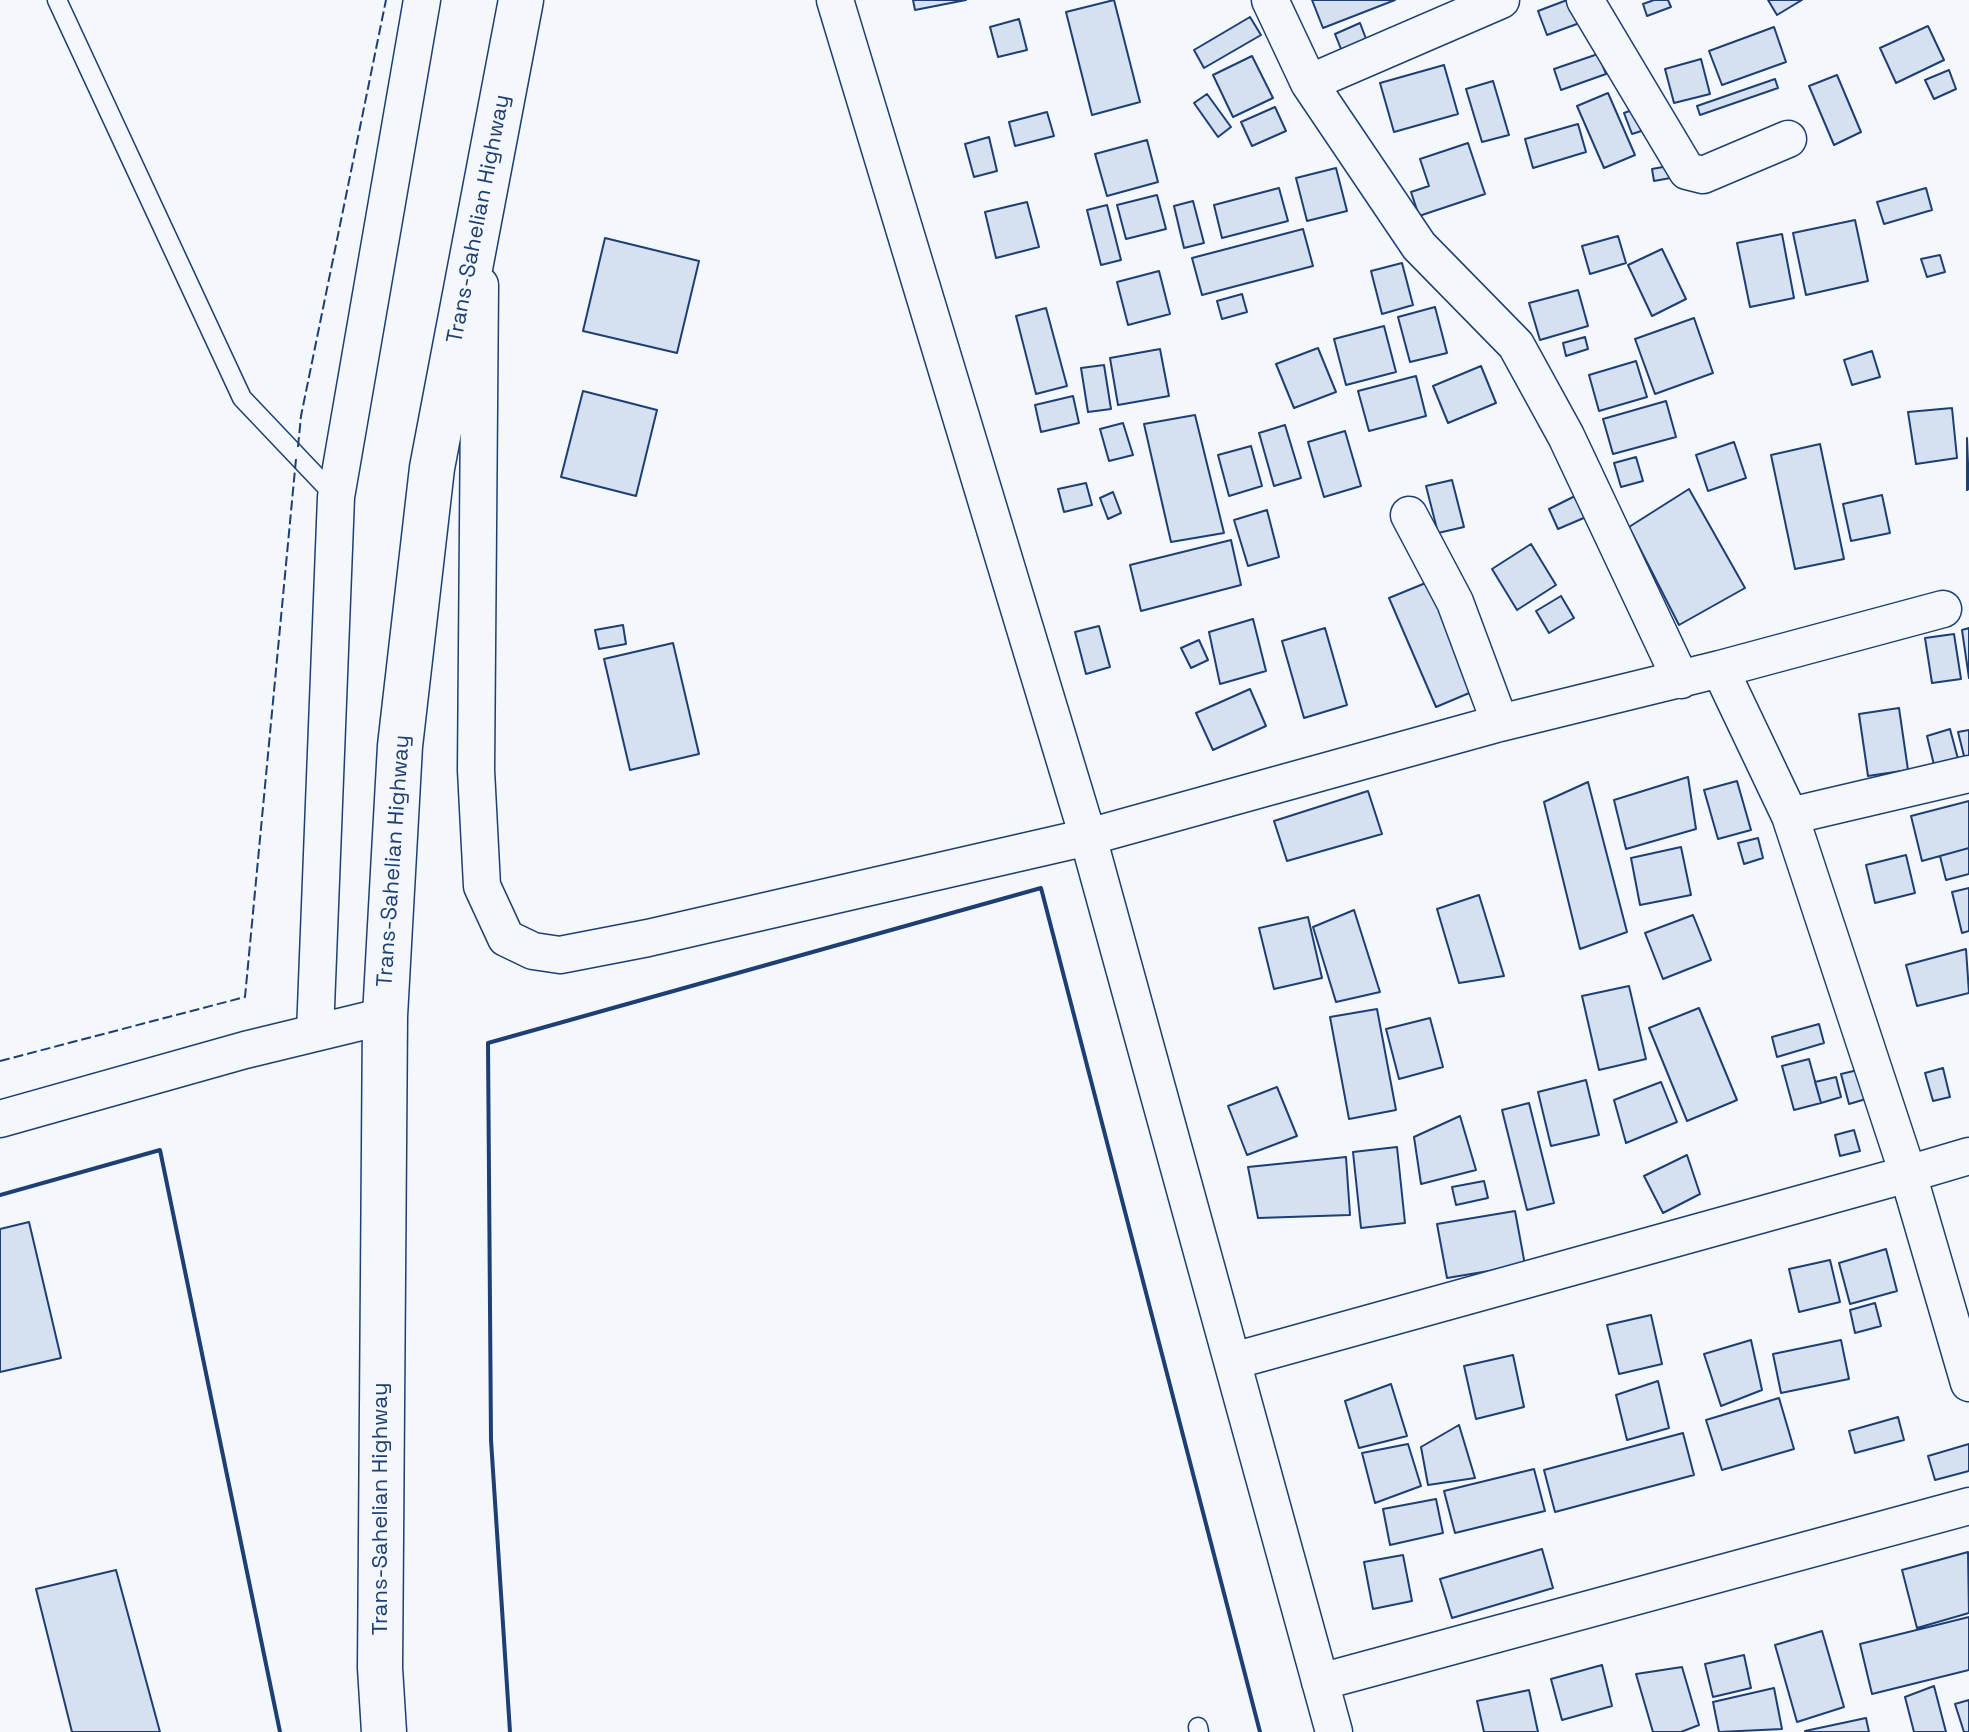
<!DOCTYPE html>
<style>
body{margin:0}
canvas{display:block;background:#f4f7fb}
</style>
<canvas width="1969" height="1732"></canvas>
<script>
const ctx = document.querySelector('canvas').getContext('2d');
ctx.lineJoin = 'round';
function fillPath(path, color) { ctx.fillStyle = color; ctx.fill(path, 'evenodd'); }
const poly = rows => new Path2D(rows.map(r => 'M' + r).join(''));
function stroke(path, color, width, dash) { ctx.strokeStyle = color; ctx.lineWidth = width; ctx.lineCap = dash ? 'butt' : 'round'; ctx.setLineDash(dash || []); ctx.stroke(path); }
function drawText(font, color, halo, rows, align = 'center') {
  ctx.font = font + ' "Space Grotesk",sans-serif'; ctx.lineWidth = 6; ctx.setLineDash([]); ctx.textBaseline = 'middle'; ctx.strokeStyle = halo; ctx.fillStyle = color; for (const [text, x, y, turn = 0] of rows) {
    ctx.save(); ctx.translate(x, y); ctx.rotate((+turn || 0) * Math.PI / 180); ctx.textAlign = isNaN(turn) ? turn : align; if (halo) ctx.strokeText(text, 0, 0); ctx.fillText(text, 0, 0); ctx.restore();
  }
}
const building = poly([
 [913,0,966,0,915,10,913,0],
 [1114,0,1140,102,1092,115,1066,12,1114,0],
 [1312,0,1395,0,1323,28,1312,0],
 [1567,0,1577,0,1585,21,1547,35,1538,11,1567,0],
 [1654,0,1668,0,1671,7,1647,16,1643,4,1654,0],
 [1768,0,1802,0,1777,15,1768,0],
 [1250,17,1261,35,1204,68,1194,50,1250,17],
 [1019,19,1027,50,998,57,990,27,1019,19],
 [1360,23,1368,44,1343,54,1335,34,1360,23],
 [1928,26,1944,60,1896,83,1880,48,1928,26],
 [1774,27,1786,62,1722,85,1709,51,1774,27],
 [1598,54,1606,74,1561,90,1554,69,1598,54],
 [1252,56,1273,98,1233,117,1213,75,1252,56],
 [1701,59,1710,94,1674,103,1665,69,1701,59],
 [1444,65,1458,114,1394,132,1380,83,1444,65],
 [1949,70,1956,89,1934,99,1925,80,1949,70],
 [1837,75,1861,132,1834,145,1809,86,1837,75],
 [1775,79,1778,88,1700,115,1697,106,1775,79],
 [1493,81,1509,135,1482,142,1466,89,1493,81],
 [1608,93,1635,155,1604,168,1577,106,1608,93],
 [1207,94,1231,127,1218,137,1194,103,1207,94],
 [1646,105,1654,127,1632,134,1624,113,1646,105],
 [1275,107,1286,131,1252,146,1241,122,1275,107],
 [1047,112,1054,136,1015,146,1009,122,1047,112],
 [1578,124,1586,152,1533,168,1525,139,1578,124],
 [989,137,997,171,974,177,965,144,989,137],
 [1147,140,1158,182,1107,196,1095,154,1147,140],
 [1468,143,1485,194,1419,216,1411,192,1429,186,1420,159,1468,143],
 [1674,165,1676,177,1654,181,1652,169,1674,165],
 [1336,168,1347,211,1307,221,1296,178,1336,168],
 [1279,188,1288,221,1222,238,1214,205,1279,188],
 [1926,188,1932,210,1884,224,1877,202,1926,188],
 [1157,195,1166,229,1126,239,1117,205,1157,195],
 [1193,201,1204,243,1184,248,1174,206,1193,201],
 [1027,202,1039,247,996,258,985,212,1027,202],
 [1107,205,1121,260,1101,265,1087,210,1107,205],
 [1855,220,1868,281,1806,295,1793,233,1855,220],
 [1303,229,1313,266,1202,295,1192,258,1303,229],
 [1782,234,1794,298,1750,307,1737,243,1782,234],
 [1618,236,1626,263,1590,274,1582,246,1618,236],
 [605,238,699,261,677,353,583,331,605,238],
 [1662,249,1686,299,1652,316,1628,265,1662,249],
 [1940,255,1945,272,1927,277,1921,259,1940,255],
 [1402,263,1413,305,1382,314,1371,271,1402,263],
 [1159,271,1170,314,1128,325,1117,282,1159,271],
 [1578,290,1588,326,1540,340,1529,303,1578,290],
 [1242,294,1247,312,1222,319,1217,301,1242,294],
 [1435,307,1447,353,1410,362,1398,317,1435,307],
 [1046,308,1067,386,1036,394,1016,316,1046,308],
 [1694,318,1713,373,1655,394,1635,339,1694,318],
 [1384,326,1396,372,1346,385,1334,339,1384,326],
 [1585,337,1588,349,1566,356,1563,343,1585,337],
 [1318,348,1336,392,1294,408,1276,364,1318,348],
 [1160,349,1169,396,1118,405,1110,358,1160,349],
 [1872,351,1880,377,1852,385,1844,360,1872,351],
 [1636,361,1647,397,1599,411,1589,375,1636,361],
 [1104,365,1111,409,1088,412,1081,368,1104,365],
 [1481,366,1496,403,1448,423,1433,386,1481,366],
 [1416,376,1426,416,1369,431,1358,391,1416,376],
 [583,391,657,410,636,496,561,477,583,391],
 [1073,396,1079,423,1041,432,1035,405,1073,396],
 [1666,401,1676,437,1613,454,1603,419,1666,401],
 [1952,408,1957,458,1916,464,1908,412,1952,408],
 [1195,415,1224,533,1171,542,1144,424,1195,415],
 [1123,423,1133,455,1109,461,1100,429,1123,423],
 [1285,425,1301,478,1274,486,1259,433,1285,425],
 [1345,431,1361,486,1324,497,1308,442,1345,431],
 [1967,438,1969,489,1967,490,1967,438],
 [1734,442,1746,478,1708,491,1696,455,1734,442],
 [1820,444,1844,559,1795,569,1771,455,1820,444],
 [1251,446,1262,486,1229,496,1218,455,1251,446],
 [1636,457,1643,481,1621,487,1614,463,1636,457],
 [1452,480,1464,527,1438,533,1426,486,1452,480],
 [1086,483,1092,505,1064,512,1058,489,1086,483],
 [1689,489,1745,588,1679,625,1629,527,1689,489],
 [1113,492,1121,513,1108,519,1100,498,1113,492],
 [1577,495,1586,517,1558,529,1549,509,1577,495],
 [1882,495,1890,533,1851,541,1843,504,1882,495],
 [1267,510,1279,557,1248,566,1234,520,1267,510],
 [1231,540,1241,585,1141,611,1130,565,1231,540],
 [1531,544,1556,585,1517,610,1492,569,1531,544],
 [1428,582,1474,691,1436,707,1389,598,1428,582],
 [1561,596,1574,618,1549,633,1536,611,1561,596],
 [1253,619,1266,671,1220,684,1209,632,1253,619],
 [623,625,626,644,599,649,595,630,623,625],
 [1099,626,1110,667,1086,674,1075,632,1099,626],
 [1325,628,1347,705,1304,718,1282,641,1325,628],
 [1969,628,1969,678,1962,630,1969,628],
 [1954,634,1961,679,1932,683,1925,638,1954,634],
 [1199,640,1208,660,1191,668,1181,648,1199,640],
 [673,643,699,754,630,770,604,659,673,643],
 [1250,689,1266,726,1213,750,1196,713,1250,689],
 [1899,708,1908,770,1868,776,1859,714,1899,708],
 [1950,729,1958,759,1934,765,1927,736,1950,729],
 [1969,730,1969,759,1965,760,1958,732,1969,730],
 [1688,777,1696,829,1626,849,1614,800,1688,777],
 [1737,781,1751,830,1718,839,1704,790,1737,781],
 [1588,782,1627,932,1580,949,1544,802,1588,782],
 [1368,791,1382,834,1287,861,1274,821,1368,791],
 [1969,801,1969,848,1922,861,1911,816,1969,801],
 [1758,838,1763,858,1744,864,1738,843,1758,838],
 [1681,847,1691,895,1640,905,1631,858,1681,847],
 [1969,848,1969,874,1946,880,1940,856,1969,848],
 [1906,855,1915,893,1875,903,1866,865,1906,855],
 [1969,888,1969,931,1962,933,1952,892,1969,888],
 [1479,895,1504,976,1459,983,1437,909,1479,895],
 [1354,910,1380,992,1336,1002,1313,927,1354,910],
 [1693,915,1711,960,1663,979,1645,933,1693,915],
 [1308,917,1322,978,1274,989,1259,928,1308,917],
 [1966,949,1969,993,1917,1006,1906,965,1966,949],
 [1629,986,1646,1059,1599,1070,1582,996,1629,986],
 [1699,1008,1737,1100,1687,1121,1649,1028,1699,1008],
 [1377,1009,1396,1110,1349,1119,1330,1017,1377,1009],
 [1430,1018,1443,1067,1399,1079,1386,1029,1430,1018],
 [1819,1024,1824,1043,1777,1057,1772,1037,1819,1024],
 [1809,1059,1821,1103,1794,1110,1782,1066,1809,1059],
 [1943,1068,1950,1097,1933,1101,1925,1073,1943,1068],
 [1858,1070,1866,1099,1849,1104,1841,1074,1858,1070],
 [1836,1077,1841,1097,1821,1103,1815,1082,1836,1077],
 [1586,1080,1599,1135,1551,1146,1538,1092,1586,1080],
 [1661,1082,1677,1122,1626,1143,1614,1100,1661,1082],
 [1277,1087,1297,1136,1247,1155,1228,1106,1277,1087],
 [1529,1103,1554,1203,1527,1210,1502,1110,1529,1103],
 [1460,1116,1476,1170,1421,1184,1414,1137,1460,1116],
 [1854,1130,1860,1151,1840,1156,1835,1135,1854,1130],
 [1397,1147,1405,1223,1361,1228,1353,1152,1397,1147],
 [1687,1155,1700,1194,1663,1213,1644,1176,1687,1155],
 [1346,1157,1350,1215,1258,1218,1248,1167,1346,1157],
 [1484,1181,1488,1198,1456,1205,1452,1187,1484,1181],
 [1515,1211,1525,1265,1447,1278,1437,1224,1515,1211],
 [29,1222,61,1358,0,1372,0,1229,29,1222],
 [1886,1249,1897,1291,1850,1304,1839,1263,1886,1249],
 [1830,1260,1840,1302,1799,1312,1789,1269,1830,1260],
 [1875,1303,1881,1326,1855,1333,1850,1310,1875,1303],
 [1651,1315,1662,1364,1619,1374,1607,1325,1651,1315],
 [1751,1340,1762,1390,1721,1406,1704,1354,1751,1340],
 [1841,1340,1849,1379,1781,1393,1773,1354,1841,1340],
 [1513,1355,1524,1407,1476,1419,1464,1366,1513,1355],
 [1658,1381,1669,1428,1627,1440,1616,1395,1658,1381],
 [1391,1384,1407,1436,1359,1448,1345,1401,1391,1384],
 [1779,1398,1794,1449,1722,1470,1706,1420,1779,1398],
 [1898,1417,1904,1440,1855,1453,1849,1431,1898,1417],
 [1459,1425,1475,1478,1428,1485,1421,1447,1459,1425],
 [1683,1433,1694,1475,1555,1512,1544,1470,1683,1433],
 [1408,1444,1421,1486,1375,1503,1362,1453,1408,1444],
 [1969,1444,1969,1471,1935,1480,1928,1456,1969,1444],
 [1534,1469,1545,1511,1455,1533,1444,1491,1534,1469],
 [1436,1499,1443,1533,1390,1545,1383,1509,1436,1499],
 [1542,1549,1553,1588,1452,1618,1440,1579,1542,1549],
 [1968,1552,1969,1613,1917,1628,1902,1570,1968,1552],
 [1403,1555,1412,1601,1373,1609,1364,1562,1403,1555],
 [116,1570,160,1732,72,1732,36,1589,116,1570],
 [1969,1617,1969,1670,1872,1694,1860,1644,1969,1617],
 [1822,1631,1844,1707,1797,1722,1775,1645,1822,1631],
 [1744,1655,1751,1688,1713,1697,1705,1664,1744,1655],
 [1602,1665,1612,1706,1562,1720,1551,1679,1602,1665],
 [1682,1667,1699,1725,1681,1732,1653,1732,1636,1674,1682,1667],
 [1934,1686,1946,1732,1914,1732,1905,1697,1934,1686],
 [1774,1688,1782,1729,1719,1732,1713,1702,1774,1688],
 [1529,1690,1538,1732,1484,1732,1477,1701,1529,1690],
 [1969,1700,1969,1732,1964,1732,1955,1704,1969,1700],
 [1866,1718,1869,1732,1806,1732,1805,1731,1866,1718]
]);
fillPath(building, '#d5e0f0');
stroke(building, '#1d3f73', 2);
const lane = poly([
 [57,0,242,398,336,497],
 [1198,1727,1199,1732]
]);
const street = poly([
 [835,0,1088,837,1334,1732],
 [1270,0,1309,83,1419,246,1516,345,1566,436,1681,680],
 [1585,0,1687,171,1703,175,1788,139],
 [1309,83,1501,0],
 [480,285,476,770,482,886,506,938,533,951,560,955,648,938,1088,837,1500,723,1720,669,1790,816,1908,1174,1969,1156],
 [1409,515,1455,602,1500,723],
 [1720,669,1943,609],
 [1790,816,1969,774],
 [315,1033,336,497,422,0],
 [0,1119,245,1050,385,1016],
 [1233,1361,1908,1174,1969,1383],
 [1320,1682,1969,1506]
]);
const highway = poly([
 [384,1732,380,1668,385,1016,400,746,432,468,521,0]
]);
stroke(lane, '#1d3f73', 21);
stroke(street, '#1d3f73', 39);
stroke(highway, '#1d3f73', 47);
stroke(lane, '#f4f7fb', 18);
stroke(street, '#f4f7fb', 36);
stroke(highway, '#f4f7fb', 44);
stroke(poly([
 [298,447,301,416,386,0],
 [0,1061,245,997,296,459]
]), '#1d3f73', 2, [10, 4]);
stroke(poly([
 [0,1195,160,1150,280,1732],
 [510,1732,491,1440,488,1043,1041,888,1260,1732]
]), '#1d3f73', 4);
drawText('22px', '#1d3f73', '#f4f7fb', [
 ["Trans-Sahelian Highway",479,219,-79],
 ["Trans-Sahelian Highway",394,861,-86],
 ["Trans-Sahelian Highway",381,1509,-90]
]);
</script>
